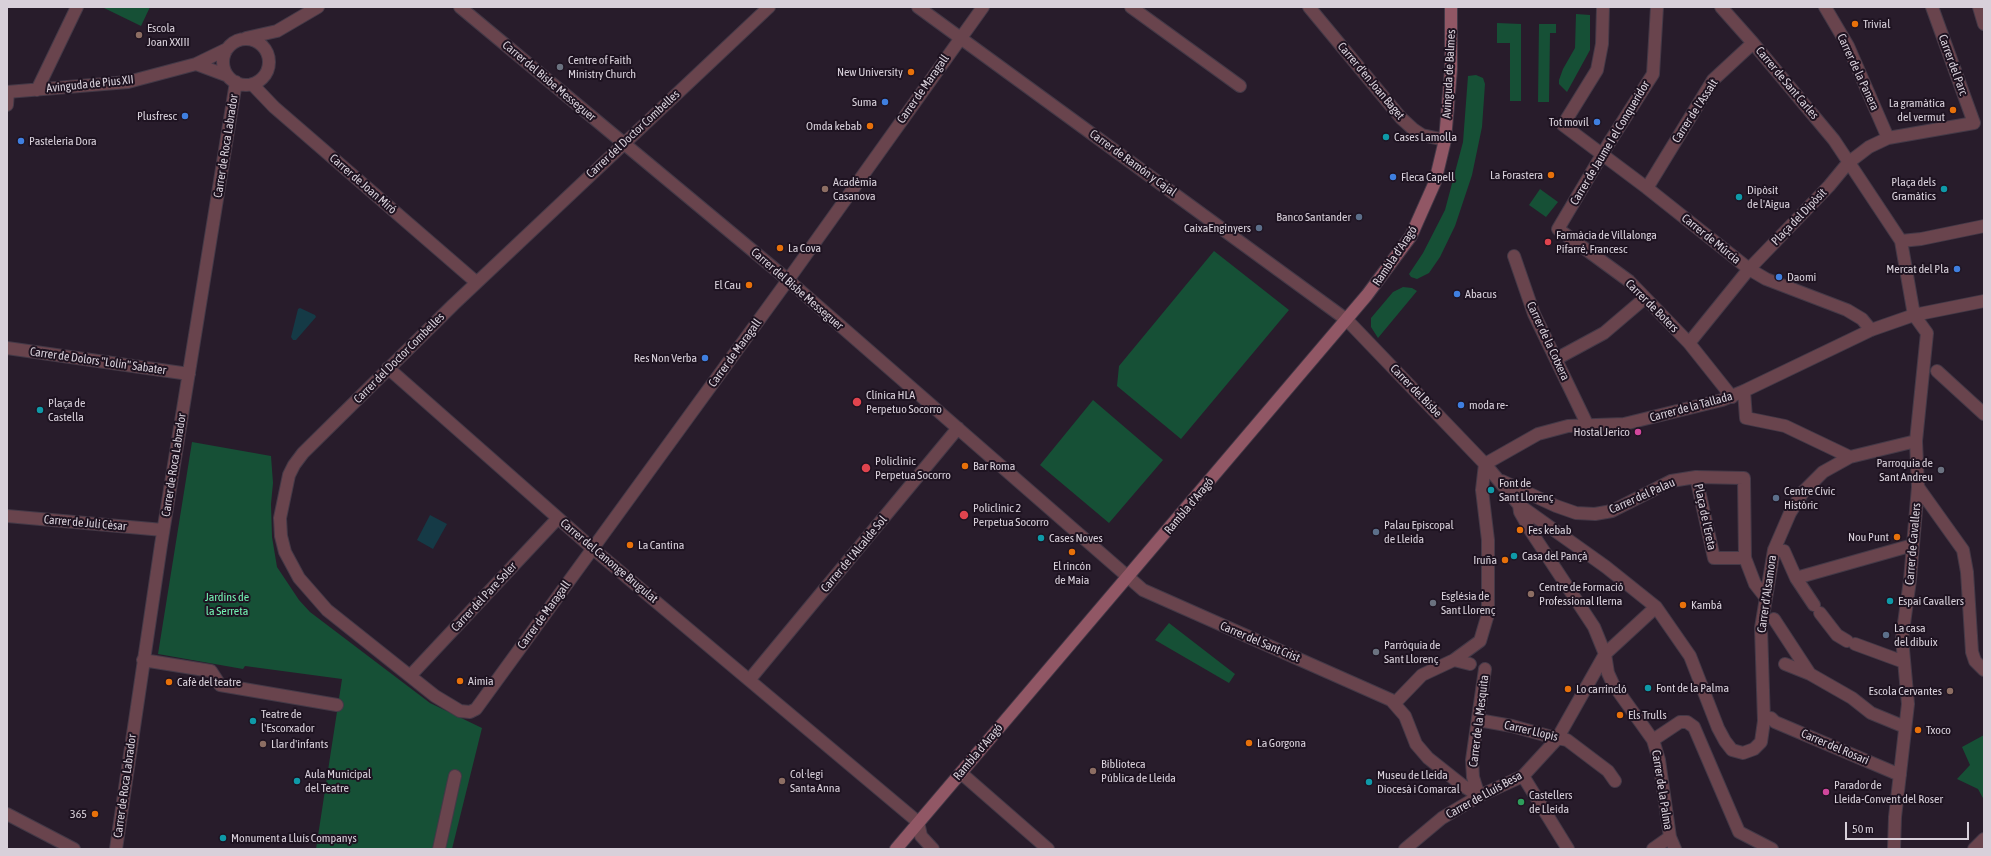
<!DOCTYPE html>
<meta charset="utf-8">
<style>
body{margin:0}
#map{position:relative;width:1991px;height:856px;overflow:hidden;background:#281c2b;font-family:"Asap Condensed",sans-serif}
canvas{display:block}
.frame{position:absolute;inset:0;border:8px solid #d8d0da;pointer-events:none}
.scale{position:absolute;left:1845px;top:822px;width:124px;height:18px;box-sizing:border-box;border:2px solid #d8d0da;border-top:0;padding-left:5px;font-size:12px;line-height:14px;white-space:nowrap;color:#d8d0da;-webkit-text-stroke:3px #1e1321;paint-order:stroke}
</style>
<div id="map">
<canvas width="1991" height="856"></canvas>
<div class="frame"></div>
<div class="scale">50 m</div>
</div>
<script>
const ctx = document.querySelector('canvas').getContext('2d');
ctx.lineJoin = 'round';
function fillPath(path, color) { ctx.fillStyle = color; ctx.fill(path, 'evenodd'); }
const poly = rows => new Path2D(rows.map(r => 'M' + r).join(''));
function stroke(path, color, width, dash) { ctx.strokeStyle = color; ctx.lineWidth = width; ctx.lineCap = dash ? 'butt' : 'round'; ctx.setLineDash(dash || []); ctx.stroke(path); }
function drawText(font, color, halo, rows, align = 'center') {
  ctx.font = font + ' "Asap Condensed",sans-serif'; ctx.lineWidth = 4; ctx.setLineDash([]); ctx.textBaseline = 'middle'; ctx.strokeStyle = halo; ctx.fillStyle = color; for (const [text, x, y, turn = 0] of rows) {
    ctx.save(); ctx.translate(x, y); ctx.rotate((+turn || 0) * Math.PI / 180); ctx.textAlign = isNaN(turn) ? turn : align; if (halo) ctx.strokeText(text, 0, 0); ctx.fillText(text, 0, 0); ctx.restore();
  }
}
fillPath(poly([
 [102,7,150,7,141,26],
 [1576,14,1590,15,1590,50,1567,92,1559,84,1559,80,1563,69,1575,48],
 [1497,23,1521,24,1521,101,1510,101,1510,43,1497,43],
 [1539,24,1556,24,1556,33,1550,33,1549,102,1538,102],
 [1476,75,1483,78,1485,84,1482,127,1472,175,1455,226,1440,257,1429,273,1417,279,1411,277,1409,274,1423,253,1445,210,1463,142,1468,76],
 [1540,189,1558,202,1546,217,1529,205],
 [1214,251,1289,310,1181,439,1117,386,1119,366],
 [1403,287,1412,288,1417,291,1378,338,1371,327,1371,318,1393,292],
 [1093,400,1163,460,1109,523,1040,465],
 [192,442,271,456,273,483,271,504,272,537,277,567,299,600,310,612,430,703,482,728,452,849,316,849,342,679,245,666,243,669,158,654],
 [1169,623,1235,674,1229,683,1155,640],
 [1984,735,1984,800,1978,789,1957,779,1970,765,1962,747]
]), '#165036');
fillPath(poly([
 [300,308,315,315,316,317,296,340,293,340,291,337,298,309],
 [430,515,447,524,433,549,417,540]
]), '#153a46');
const street = poly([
 [460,7,788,280,1143,590,1391,700,1405,716,1416,744,1428,758,1462,785,1479,796],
 [769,7,453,305,303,453,294,465,289,475,280,518,281,536,285,552,299,578,327,610,435,696,460,711,470,712,476,709,788,280,983,7],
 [918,7,1347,320,1485,464,1519,505,1606,567,1656,607,1690,656,1718,728,1725,741,1732,750,1743,753,1754,749,1761,742,1764,721,1761,628,1774,550,1790,513,1803,492,1823,472,1850,457,1916,441],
 [1131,7,1240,86],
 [1309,7,1401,118,1413,129,1422,135,1445,140],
 [1603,7,1602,44,1597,70,1563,125,1647,188,1749,269,1766,279,1847,310,1862,319,1871,330],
 [1657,7,1653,74,1609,143,1558,229,1629,281,1689,343,1732,397],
 [1721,7,1753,43,1834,140,1901,241,1914,315,1927,333,1916,441,1918,487,1910,580,1902,638,1908,704,1895,817,1894,849],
 [1825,7,1848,46,1888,138],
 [1979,7,1984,24],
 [246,38,277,31,318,7],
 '223 62a23 23 0 1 1 46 0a23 23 0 1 1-46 0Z',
 [196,64,228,76],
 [252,84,274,107,476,282],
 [37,90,77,7],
 [7,92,128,82,196,64,227,49],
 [7,105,8,92],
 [1647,188,1713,80,1753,43],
 [1901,241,1921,239,1984,226],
 [1514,256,1534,314,1587,424],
 [1689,343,1749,269,1829,186,1848,163,1869,147,1888,138,1974,123,1932,7],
 [7,348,189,374],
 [1556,359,1604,333,1645,298],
 [388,368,592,548,918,822,921,836,933,849],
 [1937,371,1984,414],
 [1744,391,1746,418,1785,426,1850,457],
 [1485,464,1538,434,1568,426,1624,424,1722,400,1744,391,1871,330,1914,315,1984,301],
 [1502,481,1556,506,1576,513,1595,514,1612,511,1671,481,1696,477],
 [1918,487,1963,550,1967,572,1972,652,1975,661,1984,670],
 [1519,505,1520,512,1532,533,1594,627,1605,654,1608,673,1613,684,1653,740,1659,760,1670,837,1675,849],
 [7,516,163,530],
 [1774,550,1784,551,1796,578,1814,605],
 [1745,558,1714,558,1696,477,1744,478,1745,558,1755,584,1766,598],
 [1796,578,1913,545],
 [1820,613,1837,635,1847,641],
 [1774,619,1810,674],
 [1855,644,1904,662],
 [143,660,211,671,220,685,337,705],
 [1454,660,1470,664],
 [1785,664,1810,674,1852,698,1871,713,1905,727],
 [410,676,558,518],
 [750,679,958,428],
 [1395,703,1422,675,1454,660,1480,641,1488,614,1488,540,1482,490,1485,464],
 [1771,718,1775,722,1900,775],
 [1478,720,1512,726,1552,737,1567,740,1608,771,1615,781],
 [1653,740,1680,722,1687,722,1694,727,1739,832,1772,849],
 [961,773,1048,849],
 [1523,776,1568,849],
 [1479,796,1473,777,1472,760,1485,669],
 [7,814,74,849],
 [116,849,161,545,236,82],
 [439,849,455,776],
 [1405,849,1442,818,1479,796,1523,776,1557,739,1605,654,1656,607],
 [1653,849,1670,837],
 [1974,849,1984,839]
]);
const secondary = poly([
 [896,849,1367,295,1411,236,1435,182,1445,140,1451,69,1451,7]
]);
stroke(street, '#443947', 14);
stroke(secondary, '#443947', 14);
stroke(street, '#69444d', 12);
stroke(secondary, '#915765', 12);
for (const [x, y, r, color] of [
 [1855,24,4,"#e8710a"],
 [139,35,4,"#8d6e63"],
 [560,67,4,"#6b7280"],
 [911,72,4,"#e8710a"],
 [885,102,4,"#3f7fe0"],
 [1953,110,4,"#e8710a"],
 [185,116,4,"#3f7fe0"],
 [1597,122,4,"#3f7fe0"],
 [870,126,4,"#e8710a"],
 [1386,137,4,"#0f9aa8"],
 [21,141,4,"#3f7fe0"],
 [1551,175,4,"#e8710a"],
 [1393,177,4,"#3f7fe0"],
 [825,189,4,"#8d6e63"],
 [1944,189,4,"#0f9aa8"],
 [1739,197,4,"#0f9aa8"],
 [1359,217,4,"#5c6f8a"],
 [1259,228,4,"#5c6f8a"],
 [1548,242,4,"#e0444e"],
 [780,248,4,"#e8710a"],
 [1957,269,4,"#3f7fe0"],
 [1779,277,4,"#3f7fe0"],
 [749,285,4,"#e8710a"],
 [1457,294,4,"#3f7fe0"],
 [705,358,4,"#3f7fe0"],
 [857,402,5,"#e0444e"],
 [1461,405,4,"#3f7fe0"],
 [40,410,4,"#0f9aa8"],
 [1638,432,4,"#d1479c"],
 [965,466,4,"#e8710a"],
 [866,468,5,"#e0444e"],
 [1941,470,4,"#6b7280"],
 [1491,490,4,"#0f9aa8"],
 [1776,498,4,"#5c6f8a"],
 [964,515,5,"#e0444e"],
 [1520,530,4,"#e8710a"],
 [1376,532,4,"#5c6f8a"],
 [1897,537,4,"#e8710a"],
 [1041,538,4,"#0f9aa8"],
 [630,545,4,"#e8710a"],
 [1072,552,4,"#e8710a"],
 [1514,556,4,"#0f9aa8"],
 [1505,560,4,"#e8710a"],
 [1531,594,4,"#8d6e63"],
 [1890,601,4,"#0f9aa8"],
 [1433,603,4,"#6b7280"],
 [1683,605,4,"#e8710a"],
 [1886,635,4,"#5c6f8a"],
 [1376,652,4,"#6b7280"],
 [460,681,4,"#e8710a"],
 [169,682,4,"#e8710a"],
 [1648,688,4,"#0f9aa8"],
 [1568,689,4,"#e8710a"],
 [1950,691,4,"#8d6e63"],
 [1620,715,4,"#e8710a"],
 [253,721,4,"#0f9aa8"],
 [1918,730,4,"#e8710a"],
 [1249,743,4,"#e8710a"],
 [263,744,4,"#8d6e63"],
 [1093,771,4,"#8d6e63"],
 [297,781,4,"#0f9aa8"],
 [782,781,4,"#8d6e63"],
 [1369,782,4,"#0f9aa8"],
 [1826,792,4,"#d1479c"],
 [1521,802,4,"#2e9e5b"],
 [95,814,4,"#e8710a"],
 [223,838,4,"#0f9aa8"]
]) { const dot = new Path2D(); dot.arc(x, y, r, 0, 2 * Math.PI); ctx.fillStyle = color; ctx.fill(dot); stroke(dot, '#1e1321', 1.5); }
drawText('12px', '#d8d0da', '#1e1321', [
 ["Trivial",1863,24],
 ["Escola",147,28],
 ["Joan XXIII",147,42],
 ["Centre of Faith",568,60],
 ["Ministry Church",568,74],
 ["New University",903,72,"right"],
 ["Suma",877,102,"right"],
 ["La gramàtica",1945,103,"right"],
 ["del vermut",1945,117,"right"],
 ["Plusfresc",177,116,"right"],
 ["Tot movil",1589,122,"right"],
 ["Omda kebab",862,126,"right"],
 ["Cases Lamolla",1394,137],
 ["Pasteleria Dora",29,141],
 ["La Forastera",1543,175,"right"],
 ["Fleca Capell",1401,177],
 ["Acadèmia",833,182],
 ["Casanova",833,196],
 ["Plaça dels",1936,182,"right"],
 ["Gramàtics",1936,196,"right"],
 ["Dipòsit",1747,190],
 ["de l'Aigua",1747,204],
 ["Banco Santander",1351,217,"right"],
 ["CaixaEnginyers",1251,228,"right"],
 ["Farmàcia de Villalonga",1556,235],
 ["Pifarré, Francesc",1556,249],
 ["La Cova",788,248],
 ["Mercat del Pla",1949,269,"right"],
 ["Daomi",1787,277],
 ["El Cau",741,285,"right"],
 ["Abacus",1465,294],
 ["Res Non Verba",697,358,"right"],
 ["Clínica HLA",866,395],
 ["Perpetuo Socorro",866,409],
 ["Plaça de",48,403],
 ["Castella",48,417],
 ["moda re-",1469,405],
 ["Hostal Jerico",1630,432,"right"],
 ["Policlinic",875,461],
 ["Perpetua Socorro",875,475],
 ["Parroquia de",1933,463,"right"],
 ["Sant Andreu",1933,477,"right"],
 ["Bar Roma",973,466],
 ["Font de",1499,483],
 ["Sant Llorenç",1499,497],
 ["Centre Cívic",1784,491],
 ["Històric",1784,505],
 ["Policlinic 2",973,508],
 ["Perpetua Socorro",973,522],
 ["Palau Episcopal",1384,525],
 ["de Lleida",1384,539],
 ["Fes kebab",1528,530],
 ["Nou Punt",1889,537,"right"],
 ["Cases Noves",1049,538],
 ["La Cantina",638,545],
 ["Casa del Pançà",1522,556],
 ["Iruña",1497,560,"right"],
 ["El rincón",1072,566,"center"],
 ["de Maia",1072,580,"center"],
 ["Centre de Formació",1539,587],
 ["Professional Ilerna",1539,601],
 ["Església de",1441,596],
 ["Sant Llorenç",1441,610],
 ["Espai Cavallers",1898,601],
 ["Kambá",1691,605],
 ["La casa",1894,628],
 ["del dibuix",1894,642],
 ["Parròquia de",1384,645],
 ["Sant Llorenç",1384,659],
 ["Aimia",468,681],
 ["Cafè del teatre",177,682],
 ["Font de la Palma",1656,688],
 ["Lo carrincló",1576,689],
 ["Escola Cervantes",1942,691,"right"],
 ["Teatre de",261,714],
 ["l'Escorxador",261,728],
 ["Els Trulls",1628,715],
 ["Txoco",1926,730],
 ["La Gorgona",1257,743],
 ["Llar d'infants",271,744],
 ["Biblioteca",1101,764],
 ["Pública de Lleida",1101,778],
 ["Aula Municipal",305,774],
 ["del Teatre",305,788],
 ["Col·legi",790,774],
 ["Santa Anna",790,788],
 ["Museu de Lleida",1377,775],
 ["Diocesà i Comarcal",1377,789],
 ["Parador de",1834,785],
 ["Lleida-Convent del Roser",1834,799],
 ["Castellers",1529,795],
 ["de Lleida",1529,809],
 ["365",87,814,"right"],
 ["Monument a Lluís Companys",231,838]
], 'left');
drawText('12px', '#d8d0da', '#1e1321', [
 ["Carrer del Parc",1953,65,70],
 ["Carrer de la Panera",1858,72,65],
 ["Avinguda de Balmes",1449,74,-87],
 ["Carrer del Bisbe Messeguer",549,81,40],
 ["Carrer d'en Joan Baget",1371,81,50],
 ["Carrer de Sant Carles",1787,83,50],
 ["Avinguda de Pius XII",90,84,-6],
 ["Carrer de Maragall",923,89,-55],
 ["Carrer de l'Assalt",1695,111,-57],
 ["Carrer del Doctor Combelles",633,134,-43],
 ["Carrer de Jaume I el Conqueridor",1610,143,-59],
 ["Carrer de Roca Labrador",226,146,-81],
 ["Carrer de Ramón y Cajal",1133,163,36],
 ["Carrer de Joan Miró",363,184,41],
 ["Plaça del Dipòsit",1799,217,-46],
 ["Carrer de Múrcia",1711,239,39],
 ["Rambla d'Aragó",1395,256,-56],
 ["Carrer del Bisbe Messeguer",797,289,41],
 ["Carrer de Boters",1652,306,45],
 ["Carrer de la Cotxera",1548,341,65],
 ["Carrer de Maragall",735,353,-54],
 ["Carrer del Doctor Combelles",399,358,-45],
 ["Carrer de Dolors \"Lolin\" Sabater",98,361,8],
 ["Carrer del Bisbe",1416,391,46],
 ["Carrer de la Tallada",1691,407,-15],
 ["Carrer de Roca Labrador",174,465,-81],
 ["Carrer del Palau",1642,496,-24],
 ["Rambla d'Aragó",1189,506,-50],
 ["Plaça de l'Ereta",1705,517,78],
 ["Carrer de Juli Cèsar",85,523,5],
 ["Carrer de Cavallers",1913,544,-85],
 ["Carrer de l'Alcalde Sol",854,554,-50],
 ["Carrer del Canonge Brugulat",609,561,40],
 ["Carrer d'Alsamora",1767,594,-82],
 ["Carrer del Pare Soler",484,597,-47],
 ["Carrer de Maragall",544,615,-54],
 ["Carrer del Sant Crist",1260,642,23],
 ["Carrer de la Mesquita",1479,721,-83],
 ["Carrer Llopis",1531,731,13],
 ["Carrer del Rosari",1835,747,23],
 ["Rambla d'Aragó",978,752,-50],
 ["Carrer de Roca Labrador",125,786,-82],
 ["Carrer de la Palma",1662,790,81],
 ["Carrer de Lluís Besa",1484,795,-29]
]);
drawText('12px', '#74f4b4', '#1e1321', [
 ["Jardins de",227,597],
 ["la Serreta",227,611]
]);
</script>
